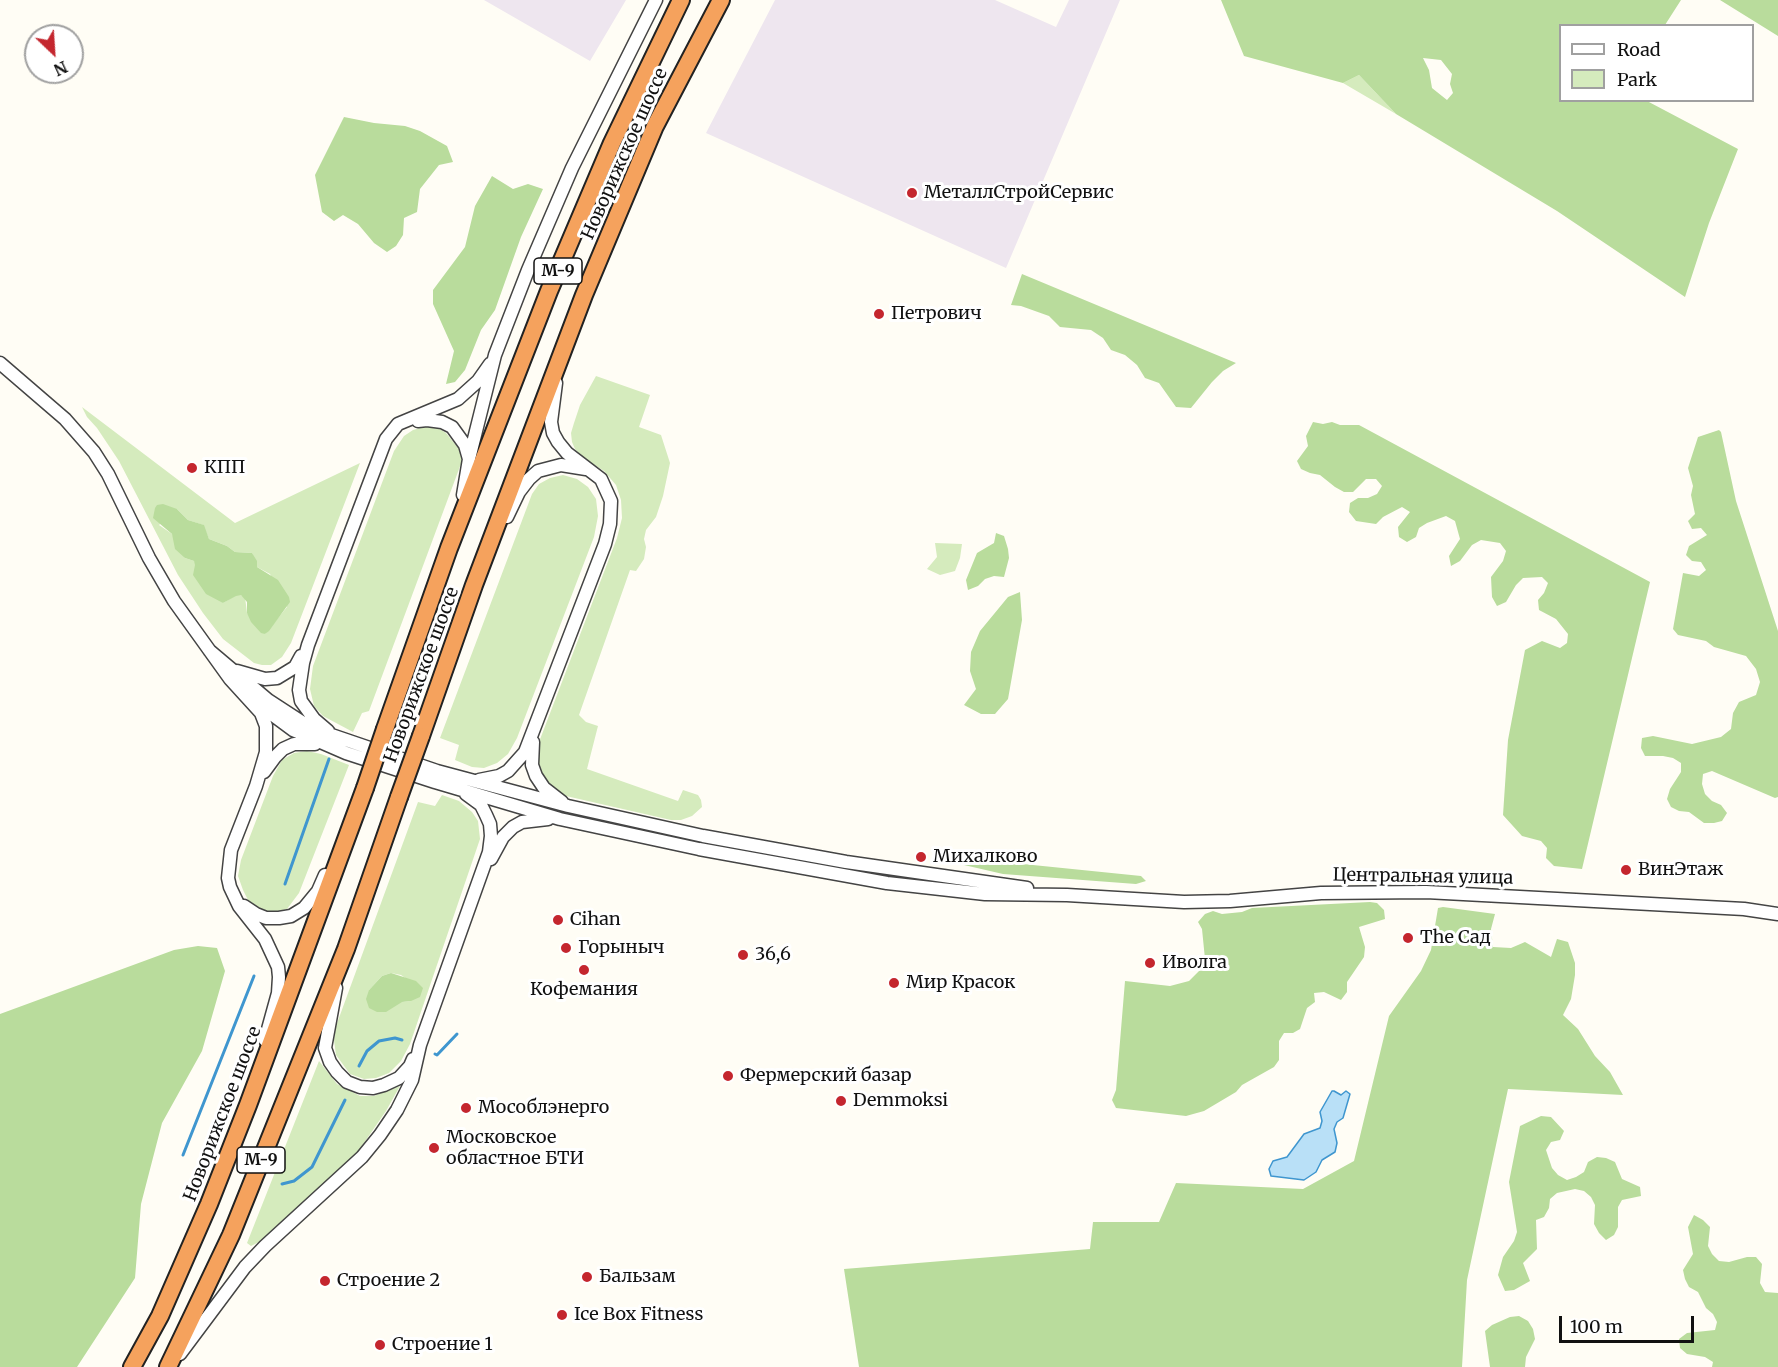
<!DOCTYPE html>
<meta charset="utf-8">
<style>
body{margin:0}
#map{position:relative;width:1778px;height:1367px;overflow:hidden;background:#fffdf5;font-family:Merriweather,serif}
canvas{display:block}
.legend{position:absolute;left:1559px;top:24px;width:195px;height:78px;box-sizing:border-box;background:#fff;border:2px solid #a0a0a0;margin:0;padding:8px 10px;list-style:none;font-size:18px;color:#111}
.legend li{display:flex;align-items:center;gap:12px;height:30px}
.legend b{width:30px;border:2px solid #a0a0a0}
.north{position:absolute;left:24px;top:24px;width:60px;height:60px;box-sizing:border-box;background:#fff;border:2px solid #a0a0a0;border-radius:50%;rotate:155deg;font-size:16px;font-weight:700;line-height:24px;text-align:center;color:#111}
.north::after{content:'';display:block;margin:auto;width:21px;height:27px;background:#c4262e;clip-path:polygon(50% 0,100% 100%,50% 72%,0 100%)}
.scale{position:absolute;left:1559px;top:1316px;width:135px;height:27px;box-sizing:border-box;border:3px solid #111;border-top:0;padding-left:8px;font-size:18px;line-height:21px;white-space:nowrap;color:#111;-webkit-text-stroke:4px #fff;paint-order:stroke}
</style>
<div id="map">
<canvas width="1778" height="1367"></canvas>
<ul class="legend">
<li><b style="height:8px;background:#fff"></b>Road</li>
<li><b style="height:16px;background:#d5ebbd"></b>Park</li>
</ul>
<div class="north">N</div>
<div class="scale">100 m</div>
</div>
<script>
const ctx = document.querySelector('canvas').getContext('2d');
ctx.lineJoin = 'round';
function fillPath(path, color) { ctx.fillStyle = color; ctx.fill(path, 'evenodd'); }
const poly = rows => new Path2D(rows.map(r => 'M' + r).join(''));
function stroke(path, color, width, dash) { ctx.strokeStyle = color; ctx.lineWidth = width; ctx.lineCap = dash ? 'butt' : 'round'; ctx.setLineDash(dash || []); ctx.stroke(path); }
function drawText(font, color, halo, rows, align = 'center') {
  ctx.font = font + ' Merriweather,serif'; ctx.lineWidth = 6; ctx.setLineDash([]); ctx.textBaseline = 'middle'; ctx.strokeStyle = halo; ctx.fillStyle = color; for (const [text, x, y, turn = 0] of rows) {
    ctx.save(); ctx.translate(x, y); ctx.rotate((+turn || 0) * Math.PI / 180); ctx.textAlign = isNaN(turn) ? turn : align; if (halo) ctx.strokeText(text, 0, 0); ctx.fillText(text, 0, 0); ctx.restore();
  }
}
fillPath(poly([
 [484,0,626,0,590,61],
 [775,0,995,0,1056,27,1069,0,1120,0,1006,268,706,133]
]), '#eee6ef');
fillPath(poly([
 [1359,75,1396,114,1343,83],
 [596,376,650,395,639,427,661,435,670,463,663,496,656,517,646,530,644,539,646,547,644,559,636,571,630,570,579,715,586,722,598,726,587,769,678,801,683,790,698,795,701,800,702,807,692,816,681,820,671,820,566,796,557,792,548,786,539,771,537,760,539,742,617,538,622,518,621,500,616,485,604,471,581,456,575,449,572,442,571,433,574,423,580,405],
 [82,407,235,523,360,463,291,643,282,657,271,665,262,665,254,663,223,639,203,613,178,575,119,461,97,428,87,417],
 [177,509,188,520,203,525,209,539,227,546,235,552,252,553,257,567,270,574,287,607,265,634,247,613,245,597,241,595,236,595,223,603,194,561,185,558,172,534,159,525],
 [427,426,438,428,446,433,459,449,462,461,369,711,362,713,353,732,323,716,314,706,310,689,313,666,394,451,404,436,413,430],
 [563,475,577,479,588,487,596,499,598,516,594,537,517,738,508,754,497,763,484,768,472,767,455,760,459,745,440,738,532,494,539,484,550,478],
 [935,543,962,544,960,558,955,571,940,575,927,569,937,557],
 [307,751,321,754,349,765,299,893,287,909,275,912,260,910,249,902,243,890,238,876,241,860,273,776,282,760,294,753],
 [442,795,459,801,472,812,478,821,480,839,410,1044,401,1061,389,1073,376,1078,364,1079,350,1074,336,1055,334,1040,336,1026,418,802,435,806],
 [391,973,401,975,408,980,411,1001,402,1002,369,990,382,976],
 [319,1061,337,1084,360,1096,374,1096,400,1086,386,1111,357,1153,259,1242,251,1246,247,1243]
]), '#d5ebbd');
fillPath(poly([
 [1221,0,1681,0,1665,25,1560,26,1560,100,1647,101,1738,149,1709,223,1685,297,1557,211,1396,114,1359,75,1343,83,1244,56],
 [1423,58,1441,60,1452,74,1450,84,1453,93,1447,100,1432,88,1429,70],
 [1720,0,1778,0,1778,36],
 [344,117,374,123,405,126,420,131,447,146,453,162,439,165,420,189,417,212,404,218,403,235,396,246,387,252,374,243,358,224,343,215,334,221,322,212,315,175],
 [492,176,513,189,528,184,543,189,521,237,495,310,481,330,465,370,455,382,446,384,454,351,433,304,433,290,465,247,475,206],
 [1022,274,1236,363,1223,371,1212,382,1191,408,1176,407,1159,383,1145,378,1137,365,1125,355,1111,350,1103,338,1091,330,1060,327,1049,316,1021,306,1011,305],
 [1313,422,1323,424,1332,422,1340,425,1359,425,1650,582,1582,869,1554,866,1546,858,1547,848,1541,841,1522,836,1503,815,1508,740,1525,650,1542,641,1560,648,1567,643,1568,634,1556,619,1539,610,1538,600,1544,593,1548,583,1542,577,1523,578,1516,585,1506,602,1497,606,1492,597,1491,577,1503,561,1506,551,1500,543,1481,540,1472,545,1460,561,1451,566,1449,556,1460,539,1455,521,1446,516,1427,523,1419,528,1416,537,1407,542,1399,537,1398,527,1410,512,1402,507,1383,517,1376,524,1356,521,1349,512,1350,503,1358,498,1368,498,1377,494,1382,486,1376,479,1366,479,1353,492,1344,492,1335,487,1320,475,1310,473,1301,469,1297,461,1308,446,1306,436],
 [1719,430,1721,432,1736,501,1778,631,1778,797,1775,798,1712,771,1703,774,1702,784,1705,794,1712,801,1721,805,1727,813,1722,821,1714,823,1704,823,1689,812,1679,811,1671,807,1667,799,1670,789,1681,772,1681,763,1673,758,1663,756,1645,756,1641,748,1642,738,1653,736,1692,744,1721,737,1731,729,1733,713,1739,702,1756,695,1760,682,1756,669,1746,656,1714,647,1706,641,1678,635,1673,629,1683,573,1699,576,1706,570,1701,562,1692,561,1686,555,1689,546,1707,535,1701,528,1692,529,1688,521,1695,514,1691,495,1693,486,1688,468,1698,437],
 [163,504,177,509,188,520,204,525,209,539,227,546,235,552,252,553,257,561,257,567,278,580,289,597,290,602,269,631,265,634,261,633,251,622,247,613,247,602,241,595,236,596,223,603,206,594,193,575,195,565,194,561,185,558,175,549,172,534,153,518,155,508,157,505],
 [996,533,1004,536,1008,549,1009,558,1004,577,994,576,985,579,978,586,968,590,966,580,977,553,994,543],
 [1020,592,1022,620,1008,699,995,714,981,714,964,705,976,689,970,671,971,652,980,631,1008,597],
 [964,858,1141,876,1146,881,1136,884,1003,874,964,865],
 [1370,902,1377,903,1384,910,1385,919,1359,927,1365,947,1364,957,1347,982,1347,992,1341,1000,1324,992,1314,993,1315,1002,1307,1008,1300,1029,1293,1033,1284,1033,1279,1041,1279,1060,1274,1067,1242,1085,1236,1092,1204,1111,1186,1116,1116,1108,1112,1100,1116,1090,1125,981,1170,986,1189,981,1202,968,1205,959,1202,929,1198,922,1205,914,1213,911,1222,914,1242,912,1252,908],
 [1443,907,1495,914,1491,929,1493,947,1511,948,1525,942,1551,957,1557,939,1568,942,1575,963,1575,975,1571,999,1563,1015,1578,1029,1595,1056,1610,1072,1623,1095,1508,1089,1467,1280,1462,1367,859,1367,844,1269,1090,1249,1093,1222,1159,1222,1176,1183,1303,1189,1354,1161,1389,1016,1421,971,1431,950,1438,908],
 [198,946,217,948,225,971,202,1051,162,1123,141,1204,135,1278,77,1367,0,1367,0,1014,174,950],
 [391,973,416,981,423,988,420,997,411,1001,402,1002,386,1012,377,1012,369,1008,366,999,369,990,382,976],
 [1541,1116,1551,1117,1564,1131,1560,1140,1551,1142,1546,1150,1552,1168,1558,1175,1567,1180,1576,1177,1584,1172,1588,1162,1597,1157,1606,1158,1615,1162,1622,1179,1640,1187,1641,1196,1622,1200,1618,1207,1618,1227,1614,1235,1606,1240,1599,1233,1594,1224,1595,1205,1591,1197,1584,1191,1575,1189,1557,1193,1550,1199,1549,1208,1544,1217,1536,1220,1537,1249,1523,1263,1530,1281,1514,1290,1505,1291,1498,1275,1503,1257,1514,1241,1517,1232,1509,1182,1520,1126],
 [1694,1215,1703,1220,1710,1227,1708,1246,1712,1254,1719,1261,1729,1262,1747,1257,1756,1257,1762,1264,1760,1283,1765,1292,1778,1293,1778,1367,1712,1367,1713,1362,1705,1357,1687,1354,1680,1348,1679,1339,1687,1333,1715,1330,1717,1322,1713,1314,1706,1308,1698,1292,1689,1287,1685,1279,1683,1270,1693,1254,1688,1227],
 [1519,1316,1528,1321,1533,1329,1535,1339,1526,1357,1525,1367,1490,1367,1485,1331,1492,1325,1510,1317]
]), '#b9dc9c');
const water = poly([
 [1332,1091,1334,1091,1341,1095,1346,1091,1350,1094,1343,1118,1337,1122,1334,1129,1337,1143,1335,1152,1322,1160,1316,1172,1304,1180,1271,1176,1269,1169,1273,1161,1287,1157,1304,1134,1320,1128,1322,1121,1320,1112,1332,1091]
]);
fillPath(water, '#b9e0f7');
stroke(water, '#3f96cf', 1.5);
stroke(poly([
 [285,884,329,759],
 [435,1054,437,1055,457,1034],
 [359,1066,367,1051,379,1041,395,1038,402,1040],
 [183,1155,254,976],
 [282,1184,294,1181,312,1167,345,1100]
]), '#3f96cf', 3);
const minor = poly([
 [0,363,65,419,94,452,108,474,149,558,174,601,230,679,261,713,266,726,266,752,256,786,231,850,228,878,230,887,239,906,265,939,278,967,279,977,278,993,265,1040],
 [418,421,427,420,442,422,452,427,465,445,469,459],
 [463,495,469,459,495,355,528,270,572,168,656,0],
 [507,517,519,492,529,479,538,471,561,465,586,469],
 [210,651,268,700,311,728,437,771,568,806,703,836,846,862,1027,888],
 [237,671,265,679,277,678,295,667,301,656],
 [243,693,293,730,346,753,435,782,560,819,699,849,887,883,985,894,1067,895,1184,902,1230,901,1321,893,1426,892,1744,909,1778,914],
 [328,731,314,719,301,701,299,690,303,663,308,645,386,439,398,424,458,399,478,381,490,364],
 [533,742,532,765,536,776,544,788,562,802],
 [264,772,275,757,283,749,294,744,315,744],
 [479,780,499,776,508,771,525,752,605,544,610,524,611,501,601,479,567,453,558,442,553,433,551,422,556,383],
 [491,859,503,837,513,827,522,822,548,819],
 [244,906,256,914,266,918,279,918,291,916,304,908,318,891,325,875],
 [336,988,325,1048,330,1062,337,1072,347,1082,360,1087,373,1088,384,1085,399,1078,410,1066,413,1059],
 [180,1354,245,1267,265,1246,362,1157,380,1135,397,1110,412,1080,420,1045,489,852,491,836,490,824,486,815,481,805,466,794]
]);
const highway = poly([
 [385,729,449,548,549,291,612,143,681,0],
 [421,736,474,585,584,295,655,126,721,0],
 [132,1367,160,1316,209,1204,248,1105,365,788],
 [168,1367,231,1235,346,949,399,797]
]);
stroke(minor, '#444', 15);
stroke(highway, '#222', 20);
stroke(minor, '#fff', 12);
stroke(highway, '#f5a25d', 16);
const highwayBridge = poly([
 [365,788,385,729],
 [399,797,421,736]
]);
stroke(highwayBridge, '#222', 20, []);
stroke(highwayBridge, '#f5a25d', 16);
for (const [x, y, r, color] of [
 [912,193,6,"#c4262e"],
 [879,314,6,"#c4262e"],
 [192,468,6,"#c4262e"],
 [921,857,6,"#c4262e"],
 [1626,870,6,"#c4262e"],
 [558,920,6,"#c4262e"],
 [1408,938,6,"#c4262e"],
 [566,948,6,"#c4262e"],
 [743,955,6,"#c4262e"],
 [1150,963,6,"#c4262e"],
 [584,970,6,"#c4262e"],
 [894,983,6,"#c4262e"],
 [728,1076,6,"#c4262e"],
 [841,1101,6,"#c4262e"],
 [466,1108,6,"#c4262e"],
 [434,1148,6,"#c4262e"],
 [587,1277,6,"#c4262e"],
 [325,1281,6,"#c4262e"],
 [562,1315,6,"#c4262e"],
 [380,1345,6,"#c4262e"]
]) { const dot = new Path2D(); dot.arc(x, y, r, 0, 2 * Math.PI); ctx.fillStyle = color; ctx.fill(dot); stroke(dot, '#fff', 2); }
for (const [x, y, w] of [
 [558,271,48],
 [261,1160,48]
]) { const box = new Path2D(); box.roundRect(x - w / 2, y - 13, w, 26, 4.5); ctx.fillStyle = '#fff'; ctx.fill(box); stroke(box, '#111', 1.5); }
drawText('bold 16px', '#111', null, [
 ["М-9",558,271],
 ["М-9",261,1160]
]);
drawText('18px', '#111', '#fff', [
 ["Новорижское шоссе",625,154,-66],
 ["Новорижское шоссе",422,675,-70],
 ["Центральная улица",1423,877,1],
 ["Новорижское шоссе",223,1114,-69]
]);
drawText('18px', '#111', '#fff', [
 ["МеталлСтройСервис",924,193],
 ["Петрович",891,314],
 ["КПП",204,468],
 ["Михалково",933,857],
 ["ВинЭтаж",1638,870],
 ["Cihan",570,920],
 ["The Сад",1420,938],
 ["Горыныч",578,948],
 ["36,6",755,955],
 ["Иволга",1162,963],
 ["Мир Красок",906,983],
 ["Кофемания",584,990,"center"],
 ["Фермерский базар",740,1076],
 ["Demmoksi",853,1101],
 ["Мособлэнерго",478,1108],
 ["Московское",446,1138],
 ["областное БТИ",446,1159],
 ["Бальзам",599,1277],
 ["Строение 2",337,1281],
 ["Ice Box Fitness",574,1315],
 ["Строение 1",392,1345]
], 'left');
</script>
